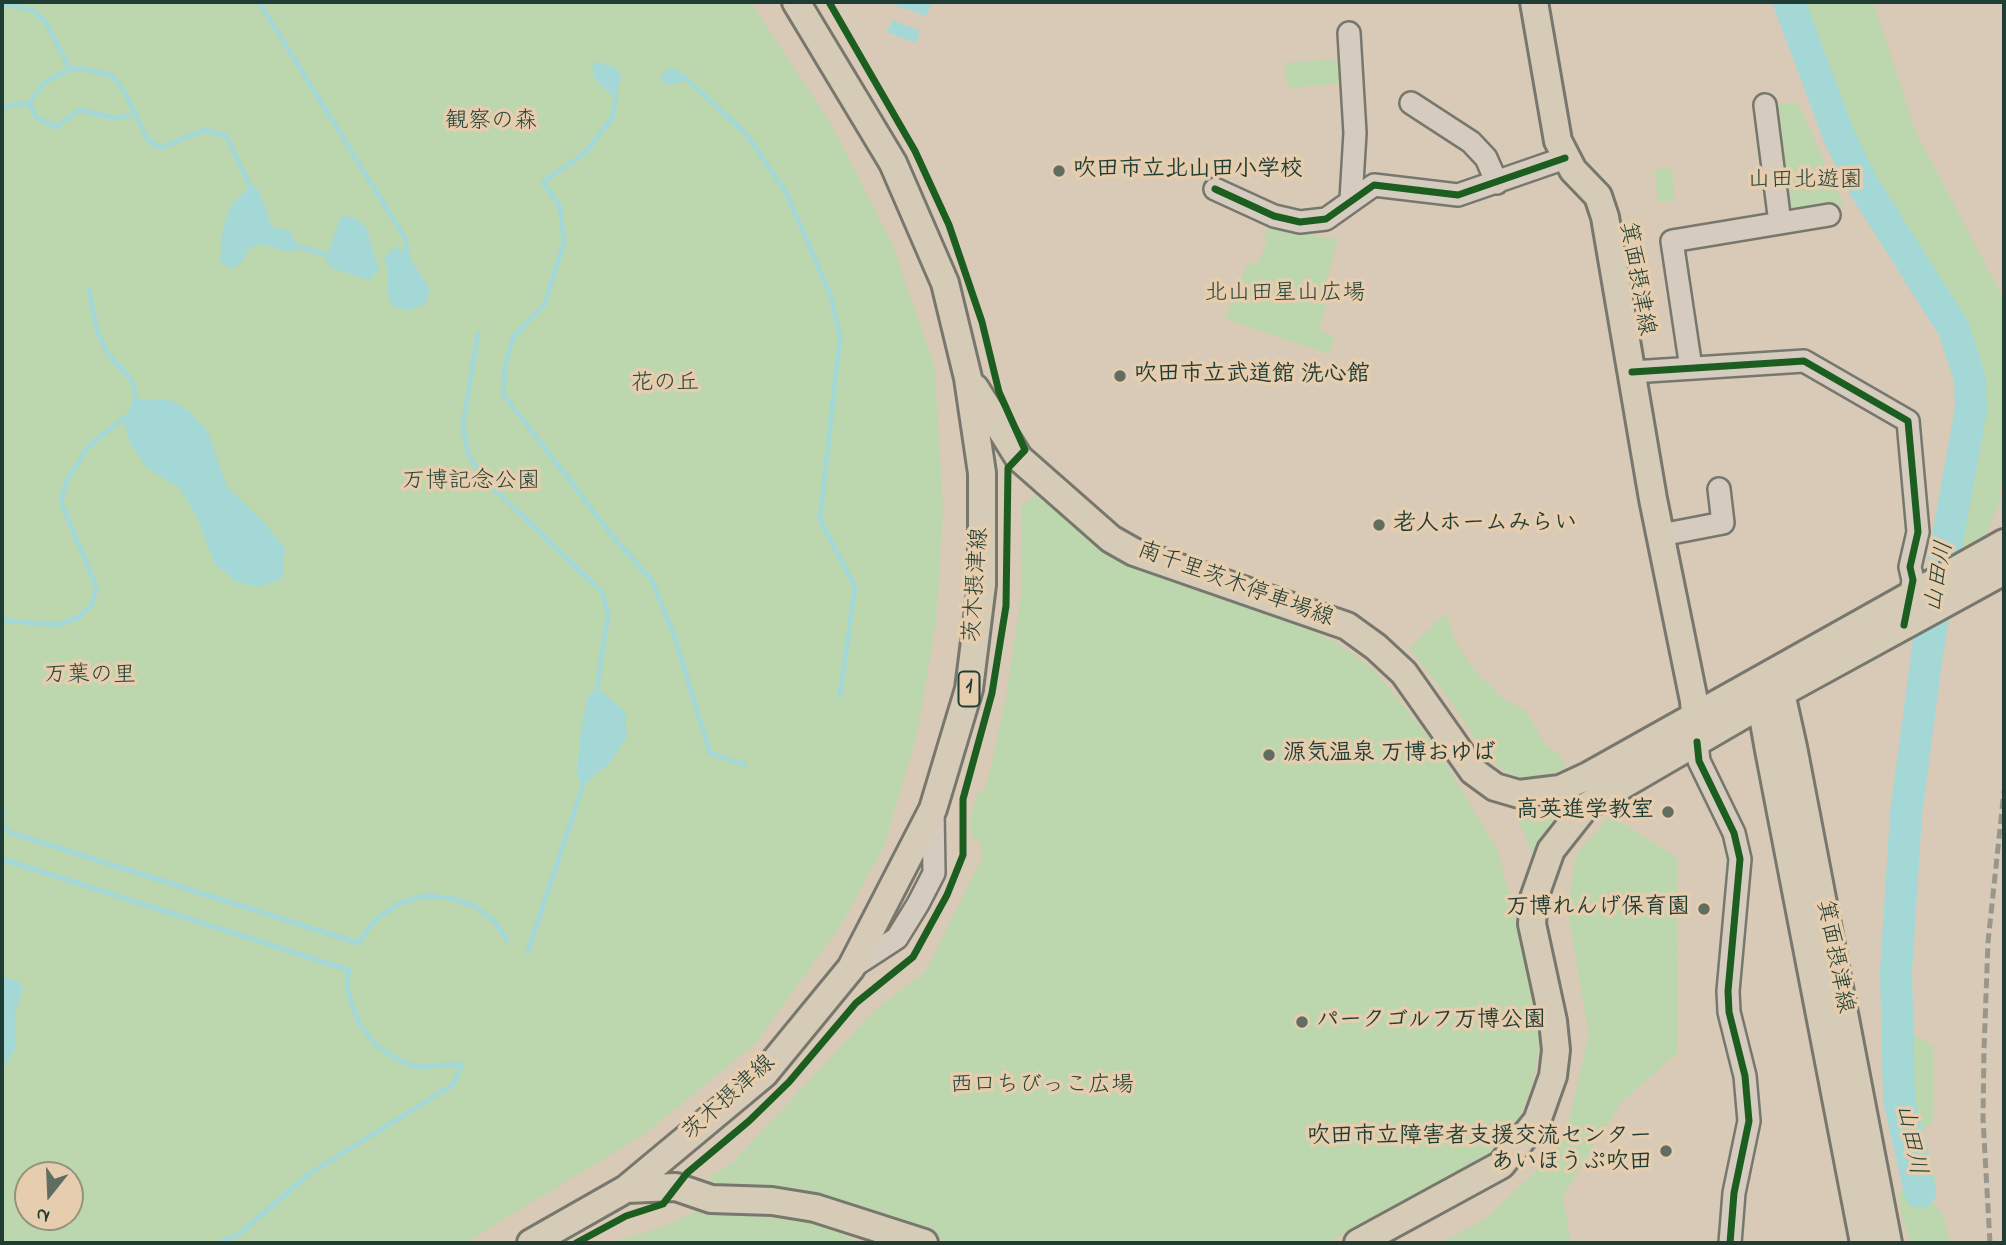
<!DOCTYPE html>
<meta charset="utf-8">
<style>
body{margin:0}
#map{position:relative;width:2006px;height:1245px;overflow:hidden;background:#d8cab7;font-family:"Indie Flower",sans-serif}
canvas{display:block}
.frame{position:absolute;inset:0;border:4px solid #1f3d34;pointer-events:none}
.north{position:absolute;left:14px;top:1161px;width:70px;height:70px;box-sizing:border-box;background:#e6cdae;border:2px solid #96937d;border-radius:50%;rotate:198deg;font-size:19px;font-weight:700;line-height:28px;text-align:center;color:#1f3d34}
.north::after{content:'';display:block;margin:auto;width:24px;height:32px;background:#606e62;clip-path:polygon(50% 0,100% 100%,50% 72%,0 100%)}
</style>
<div id="map">
<canvas width="2006" height="1245"></canvas>
<div class="frame"></div>
<div class="north">N</div>
</div>
<script>
const ctx = document.querySelector('canvas').getContext('2d');
ctx.lineJoin = 'round';
function fillPath(path, color) { ctx.fillStyle = color; ctx.fill(path, 'evenodd'); }
const poly = rows => new Path2D(rows.map(r => 'M' + r).join(''));
function stroke(path, color, width, dash) { ctx.strokeStyle = color; ctx.lineWidth = width; ctx.lineCap = dash ? 'butt' : 'round'; ctx.setLineDash(dash || []); ctx.stroke(path); }
function drawText(font, color, halo, rows, align = 'center') {
  ctx.font = font + ' "Indie Flower","Klee One",sans-serif'; ctx.lineWidth = 7; ctx.setLineDash([]); ctx.textBaseline = 'middle'; ctx.strokeStyle = halo; ctx.fillStyle = color; for (const [text, x, y, turn = 0] of rows) {
    ctx.save(); ctx.translate(x, y); ctx.rotate((+turn || 0) * Math.PI / 180); ctx.textAlign = isNaN(turn) ? turn : align; if (halo) ctx.strokeText(text, 0, 0); ctx.fillText(text, 0, 0); ctx.restore();
  }
}
fillPath(poly([
 [2,2,751,2,831,124,891,241,935,368,943,511,936,622,917,734,884,846,839,928,755,1044,643,1135,465,1243,2,1243],
 [28,1175,70,1175,70,1217,28,1217],
 [1800,2,1873,2,1915,130,2004,300,2004,475,1998,494,2002,495,1986,535,1955,551,1978,410,1978,378,1972,351,1963,329,1872,178,1848,132],
 [1334,59,1343,70,1343,83,1288,88,1285,63],
 [1771,104,1798,104,1844,205,1783,216],
 [1672,168,1675,200,1658,202,1655,169],
 [1268,228,1338,239,1329,272,1327,283,1330,289,1319,330,1335,336,1329,354,1225,319,1248,263,1258,263,1267,242,1264,236],
 [1035,495,1116,556,1148,572,1254,609,1293,619,1297,624,1335,642,1374,670,1432,741,1498,850,1531,983,1540,1042,1533,1083,1515,1128,1492,1155,1326,1243,951,1243,825,1205,711,1186,709,1177,732,1163,875,1010,926,971,983,855,980,842,973,839,969,825,977,793,985,791,1006,697,1021,595,1022,505],
 [1446,613,1455,640,1475,671,1505,700,1524,709,1545,744,1562,757,1566,768,1536,779,1520,778,1504,771,1488,758,1447,696,1409,648],
 [1570,798,1574,805,1533,854,1514,811,1519,806,1534,806],
 [1610,815,1677,858,1678,1052,1622,1102,1563,1196,1571,1243,1439,1243,1484,1220,1537,1170,1567,1129,1589,1034,1567,908,1576,855],
 [1909,1032,1933,1046,1933,1121,1923,1131,1936,1181,1930,1200,1944,1215,1950,1243,1915,1243,1910,1240,1902,1216,1898,1193,1913,1185,1908,1101,1889,1045],
 [694,1212,814,1221,852,1239,855,1243,608,1243,663,1227]
]), '#bcd6ad');
fillPath(poly([
 [887,2,932,2,926,16],
 [892,20,920,31,916,43,887,32],
 [597,62,617,68,621,76,616,96,610,94,594,78,592,63],
 [671,67,689,77,689,81,665,85,661,79,664,72],
 [250,186,259,190,272,227,289,230,298,246,293,251,284,251,261,244,248,249,243,260,232,269,220,261,223,228,231,205],
 [352,216,366,227,379,269,370,280,331,268,326,261,340,217],
 [395,246,407,253,430,289,426,303,408,311,393,306,387,296,388,273,384,259],
 [168,399,187,409,208,432,227,487,265,524,285,548,282,579,260,587,236,582,214,563,198,519,180,489,146,467,130,443,123,420,135,400],
 [597,688,625,711,627,737,610,762,583,786,577,778,580,737,587,698],
 [2,977,19,981,23,990,15,1013,15,1050,2,1069]
]), '#a3d8d6');
stroke(poly([
 [259,2,405,238,407,253],
 [2,6,13,5,35,11,48,26,70,69],
 [689,81,746,134,786,192,830,294,840,336,820,520,855,587,840,695],
 [616,96,612,118,585,153,543,182,560,207,564,243,544,305,514,336,506,361,503,394,615,539,651,579,675,638,710,753,745,765],
 [29,103,37,118,56,127,79,110,115,118,135,115],
 [2,107,29,103,45,82,70,69,86,69,112,76,124,91,148,140,161,148,204,130,226,136,250,186],
 [298,246,326,255],
 [89,290,97,331,108,354,131,379,136,394,133,406],
 [478,333,463,425,468,454,484,479,602,592,608,614,597,688],
 [2,620,56,625,78,618,92,605,96,586,61,502,67,480,88,447,125,417],
 [2,817,4,810],
 [2,823,9,832,358,943,376,919,398,904,423,896,450,898,475,906,495,922,507,940],
 [2,859,349,970,347,987,352,1005,360,1025,376,1045,396,1059,417,1067,461,1064,454,1084,309,1174,239,1234,219,1243],
 [528,951,583,786]
]), '#a3d8d6', 5);
stroke(poly([
 [1789,2,1839,136,1863,185,1954,329,1970,379,1971,409,1928,647,1906,814,1896,971,1899,1099,1920,1192]
]), '#a3d8d6', 32);
const minor = poly([
 [1349,33,1355,133,1351,199],
 [1411,103,1471,142,1486,158,1497,183],
 [1765,105,1780,223],
 [1215,189,1274,216,1300,222,1326,219,1374,185,1458,195,1565,158],
 [1691,368,1672,241,1829,215],
 [1632,372,1804,361,1908,421,1918,532,1910,567,1913,580,1909,606],
 [1661,535,1723,523,1719,489],
 [1697,742,1699,761,1734,833,1740,859,1728,991,1729,1012,1745,1076,1749,1121,1734,1193,1730,1243],
 [851,968,897,938,918,904,934,873,933,809]
]);
const major = poly([
 [1534,2,1558,141,1573,170,1598,196,1605,217,1653,499,1694,701,1696,730],
 [975,388,1019,458,1111,539,1134,552,1347,626,1376,647,1404,673,1473,771,1495,787,1519,794,1560,789,1588,776,2004,543],
 [1769,681,1781,693,1793,747,1888,1243],
 [1764,689,1761,705,1769,750,1864,1243],
 [626,1189,676,1187,711,1199,772,1201,815,1208,924,1243],
 [531,1243,626,1189,764,1074,851,968,933,809,969,689,982,585,982,473,968,378,945,283,893,163,796,2],
 [1358,1243,1501,1165,1537,1121,1553,1076,1556,1050,1553,1021,1532,924,1534,898,1551,850,1585,807,1781,693,2004,571]
]);
stroke(minor, '#78776d', 26);
stroke(major, '#78776d', 32);
stroke(minor, '#d5cbbf', 21);
stroke(major, '#d5cbb7', 26);
stroke(poly([
 [1990,1243,1983,1119,1984,1049,1988,942,2004,791]
]), '#99968c', 5, [10, 5]);
stroke(poly([
 [1215,189,1274,216,1300,222,1326,219,1374,185,1458,195,1565,158],
 [1632,372,1804,361,1908,421,1918,532,1910,567,1913,580,1904,625],
 [1697,742,1699,761,1734,833,1740,859,1728,991,1729,1012,1745,1076,1749,1121,1734,1193,1730,1243],
 [576,1243,626,1216,663,1204,687,1173,749,1121,789,1082,856,1003,913,957,947,895,963,855,963,799,992,693,1006,606,1008,468,1025,450,999,392,982,322,949,225,915,151,829,2]
]), '#1b5e20', 7);
for (const [x, y, r, color] of [
 [1059,171,7,"#606e62"],
 [1120,376,7,"#606e62"],
 [1379,525,7,"#606e62"],
 [1269,755,7,"#606e62"],
 [1668,812,7,"#606e62"],
 [1704,909,7,"#606e62"],
 [1302,1022,7,"#606e62"],
 [1666,1151,7,"#606e62"]
]) { const dot = new Path2D(); dot.arc(x, y, r, 0, 2 * Math.PI); ctx.fillStyle = color; ctx.fill(dot); stroke(dot, '#e6cdae', 2.5); }
for (const [x, y, w] of [
 [969,689,21]
]) { const box = new Path2D(); box.roundRect(x - w / 2, y - 17.5, w, 35, 5); ctx.fillStyle = '#e6cdae'; ctx.fill(box); stroke(box, '#1f3d34', 2); }
drawText('bold 21px', '#1f3d34', null, [
 ["1",969,689]
]);
drawText('23px', '#26453a', '#e6cdae', [
 ["観察の森",491,123],
 ["山田北遊園",1805,182],
 ["北山田星山広場",1285,295],
 ["花の丘",665,385],
 ["万博記念公園",471,483],
 ["万葉の里",90,677],
 ["西口ちびっこ広場",1042,1087]
]);
drawText('bold 23px', '#1f3d34', '#e6cdae', [
 ["吹田市立北山田小学校",1073,171],
 ["吹田市立武道館 洗心館",1134,376],
 ["老人ホームみらい",1393,525],
 ["源気温泉 万博おゆば",1283,755],
 ["高英進学教室",1654,812,"right"],
 ["万博れんげ保育園",1690,909,"right"],
 ["パークゴルフ万博公園",1316,1022],
 ["吹田市立障害者支援交流センター",1652,1138,"right"],
 ["あいほうぷ吹田",1652,1164,"right"]
], 'left');
drawText('23px', '#1f3d34', '#e6cdae', [
 ["箕面摂津線",1635,279,80],
 ["茨木摂津線",978,585,-86],
 ["南千里茨木停車場線",1235,586,20],
 ["箕面摂津線",1833,957,79],
 ["茨木摂津線",730,1099,-42]
]);
drawText('italic 24px', '#24453d', '#e6cdae', [
 ["山田川",1941,577,-80],
 ["山田川",1909,1140,78]
]);
</script>
